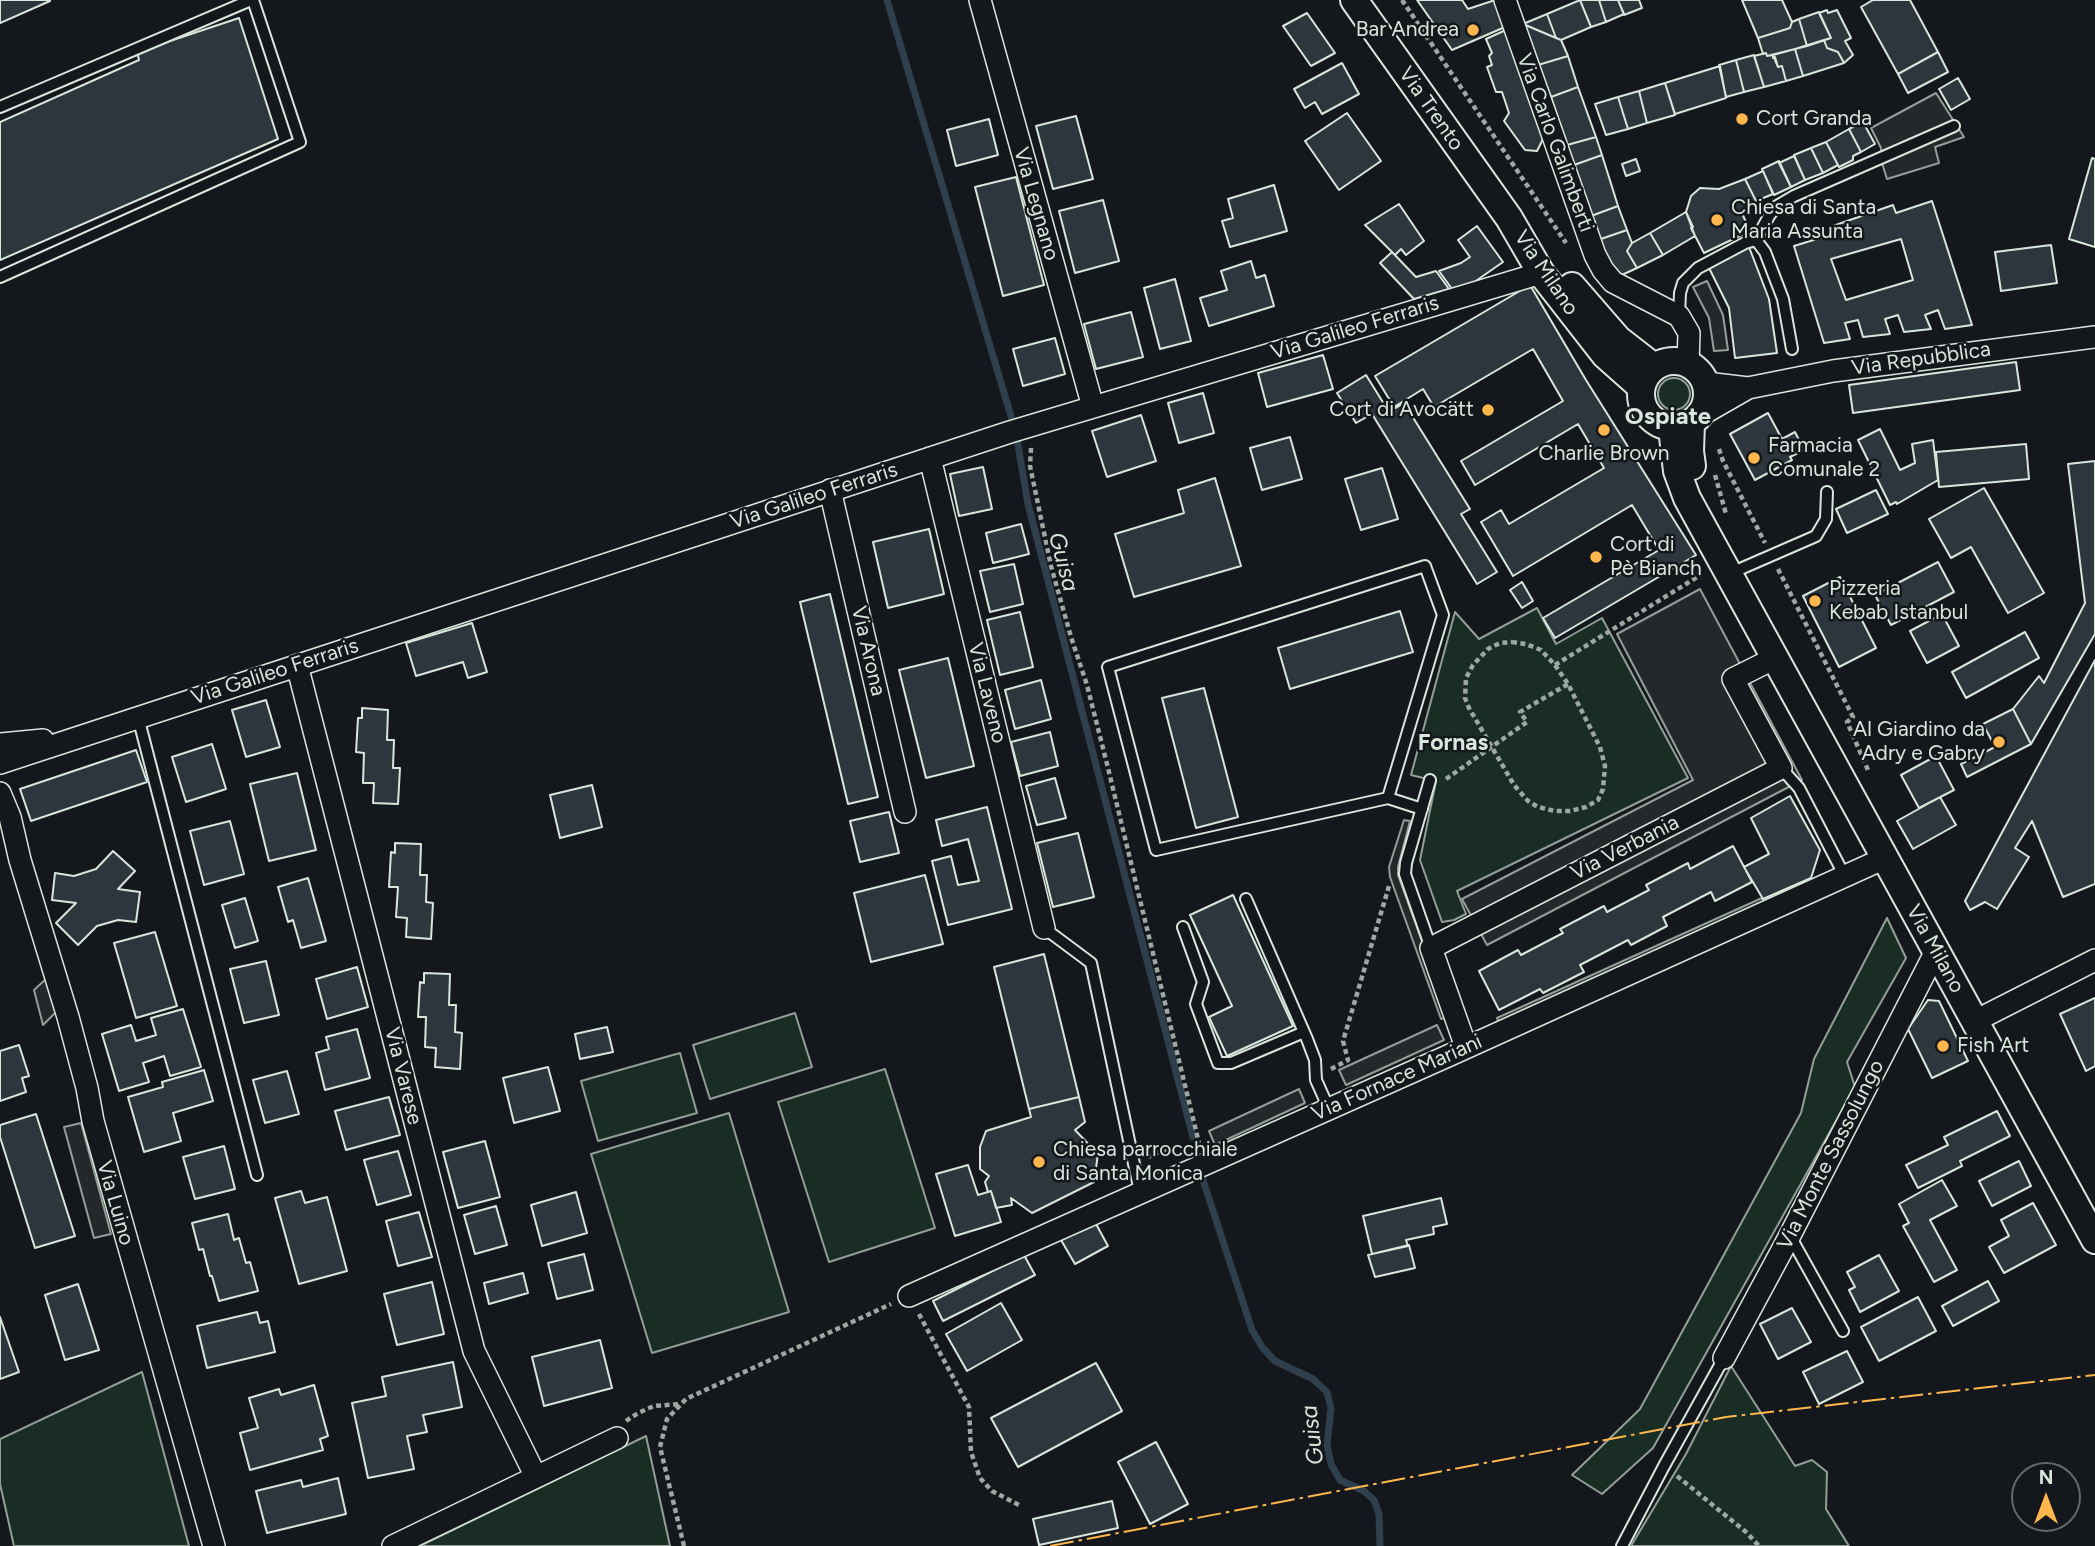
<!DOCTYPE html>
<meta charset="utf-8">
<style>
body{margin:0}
#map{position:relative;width:2095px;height:1546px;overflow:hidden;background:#14181c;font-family:Figtree,sans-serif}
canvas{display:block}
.north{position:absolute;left:2011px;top:1462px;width:70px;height:70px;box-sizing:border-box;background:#14181c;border:2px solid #626a69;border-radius:50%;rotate:0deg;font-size:19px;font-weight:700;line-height:28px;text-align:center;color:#d8e6dc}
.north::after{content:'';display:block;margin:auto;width:24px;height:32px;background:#ffb74d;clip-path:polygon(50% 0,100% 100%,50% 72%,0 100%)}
</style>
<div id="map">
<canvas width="2095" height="1546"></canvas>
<div class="north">N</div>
</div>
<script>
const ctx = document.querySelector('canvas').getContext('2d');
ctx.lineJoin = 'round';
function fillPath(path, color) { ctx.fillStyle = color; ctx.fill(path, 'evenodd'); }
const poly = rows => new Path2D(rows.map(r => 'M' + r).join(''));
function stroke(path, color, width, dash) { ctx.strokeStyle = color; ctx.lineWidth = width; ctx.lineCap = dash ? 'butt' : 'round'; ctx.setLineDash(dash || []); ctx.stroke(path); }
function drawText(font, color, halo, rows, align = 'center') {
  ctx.font = font + ' Figtree,sans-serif'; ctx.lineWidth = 5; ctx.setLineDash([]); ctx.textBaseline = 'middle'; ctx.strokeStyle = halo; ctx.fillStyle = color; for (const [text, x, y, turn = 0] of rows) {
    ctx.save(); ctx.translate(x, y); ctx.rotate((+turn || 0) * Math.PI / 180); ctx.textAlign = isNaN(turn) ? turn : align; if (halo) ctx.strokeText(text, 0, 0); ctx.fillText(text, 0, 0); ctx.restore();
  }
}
const green = poly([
 '1658 394a16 16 0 1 1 32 0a16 16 0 1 1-32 0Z',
 [1537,608,1556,644,1602,618,1688,778,1457,891,1466,914,1454,920,1442,922,1420,860,1436,781,1411,775,1455,612,1479,639,1537,608],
 [1887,918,1906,958,1847,1062,1855,1087,1653,1448,1602,1494,1572,1475,1640,1409,1801,1113,1814,1059,1887,918],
 [795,1013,812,1067,710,1099,693,1045,795,1013],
 [680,1053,697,1113,598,1141,581,1081,680,1053],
 [885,1069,935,1228,829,1262,778,1102,885,1069],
 [729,1113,789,1312,652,1353,591,1154,729,1113],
 [1731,1366,1795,1466,1812,1460,1827,1472,1826,1509,1849,1546,1631,1546,1686,1454,1731,1366],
 [142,1372,189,1546,14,1546,0,1484,0,1439,142,1372],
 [646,1436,670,1546,420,1546,646,1436]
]);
fillPath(green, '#1a2d24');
stroke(green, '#939e99', 2);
const parking = poly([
 [1936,93,1964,137,1935,147,1939,163,1887,179,1882,163,1881,148,1871,128,1936,93],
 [1707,281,1723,315,1728,350,1714,351,1709,318,1693,287,1707,281],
 [1700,589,1802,780,1487,945,1462,899,1693,780,1617,634,1700,589],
 [1404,820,1410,821,1398,867,1398,875,1449,1016,1441,1019,1390,877,1389,867,1404,820],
 [1762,898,1766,906,1501,1027,1497,1018,1762,898],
 [46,979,56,1012,43,1025,34,990,46,979],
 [1437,1025,1444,1040,1346,1085,1339,1070,1437,1025],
 [1299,1089,1305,1103,1215,1145,1209,1131,1299,1089],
 [81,1123,111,1234,94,1238,64,1127,81,1123]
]);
fillPath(parking, '#24282b');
stroke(parking, '#939e99', 2);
stroke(poly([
 [887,0,1016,433,1028,504,1193,1137],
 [1202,1177,1252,1330,1262,1347,1275,1361,1313,1379,1327,1392,1331,1408,1327,1445,1331,1464,1340,1480,1364,1491,1374,1500,1379,1514,1380,1546]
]), '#2f3f4d', 7);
const building = poly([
 [0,0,50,0,50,1,0,23,0,0],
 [1417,0,1462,0,1468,9,1495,0,1505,27,1452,50,1417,0],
 [1580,0,1599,0,1606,22,1591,27,1580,0],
 [1580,0,1591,27,1561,40,1556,38,1547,14,1580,0],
 [1599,0,1618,0,1624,14,1606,22,1599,0],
 [1618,0,1639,0,1642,8,1624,15,1618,0],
 [1742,0,1782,0,1792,22,1790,28,1758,38,1742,0],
 [1873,0,1910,0,1938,52,1898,74,1861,7,1873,0],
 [1827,10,1828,13,1837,10,1851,38,1845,41,1853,55,1844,63,1838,52,1827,48,1824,40,1831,38,1819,13,1827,10],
 [1819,12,1831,38,1807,46,1799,19,1819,12],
 [1307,13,1335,53,1311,66,1283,26,1307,13],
 [1547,14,1556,38,1523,24,1547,14],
 [239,18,278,139,0,260,0,122,139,60,137,52,239,18],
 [1799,19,1807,46,1767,56,1766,53,1763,54,1758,38,1790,28,1792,22,1799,19],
 [1523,24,1561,40,1568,56,1538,65,1523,24],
 [1508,29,1543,139,1537,151,1525,150,1504,121,1509,113,1502,92,1496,92,1487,67,1492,65,1489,56,1492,53,1486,39,1508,29],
 [1824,40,1827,48,1838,52,1844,63,1803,76,1795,49,1824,40],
 [1795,49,1803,76,1786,81,1782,66,1778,67,1773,55,1795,49],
 [1938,52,1948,72,1908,93,1898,74,1938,52],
 [1766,53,1767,56,1773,55,1773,58,1775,57,1778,67,1782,66,1786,81,1764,87,1754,56,1766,53],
 [1754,55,1764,87,1744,92,1736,60,1754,55],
 [1568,56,1578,87,1551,97,1538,65,1568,56],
 [1736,60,1744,92,1726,97,1719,65,1736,60],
 [1342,63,1359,94,1322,114,1315,102,1305,108,1294,89,1342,63],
 [1720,66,1726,98,1675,114,1665,83,1720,66],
 [1958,78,1970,99,1951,110,1939,89,1958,78],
 [1665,83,1675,115,1647,123,1639,91,1665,83],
 [1578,87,1596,137,1567,145,1551,97,1578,87],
 [1639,91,1647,123,1628,129,1618,97,1639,91],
 [1618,97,1628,129,1606,135,1595,104,1618,97],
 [1347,113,1381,161,1339,190,1305,141,1347,113],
 [1076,116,1093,179,1053,189,1036,126,1076,116],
 [989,119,998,155,956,166,947,130,989,119],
 [1863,122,1875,144,1861,152,1849,129,1863,122],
 [1849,129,1861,152,1853,156,1853,160,1839,167,1826,142,1849,129],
 [1596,137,1602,155,1574,165,1567,145,1596,137],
 [1826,142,1838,165,1823,173,1811,148,1826,142],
 [1811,148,1823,173,1805,180,1794,155,1811,148],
 [1602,155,1618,206,1591,216,1574,165,1602,155],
 [1794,156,1805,180,1791,187,1779,163,1794,156],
 [2092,158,2095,159,2095,247,2069,239,2092,158],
 [1636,159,1640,171,1626,176,1622,164,1636,159],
 [1779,161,1791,187,1774,195,1762,169,1779,161],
 [1763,171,1773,194,1756,201,1745,179,1763,171],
 [1016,177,1044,285,1003,296,975,187,1016,177],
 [1745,179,1757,203,1741,211,1750,231,1704,253,1691,228,1693,227,1686,212,1691,196,1700,188,1719,189,1745,179],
 [1274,185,1287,231,1230,247,1222,221,1233,218,1228,199,1274,185],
 [1103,200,1119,261,1075,273,1059,211,1103,200],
 [1932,201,1972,325,1945,329,1938,310,1925,315,1931,329,1904,332,1898,315,1885,319,1890,334,1863,337,1858,320,1845,323,1850,339,1824,343,1794,246,1833,234,1830,227,1893,205,1896,213,1932,201],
 [1901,239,1913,280,1846,300,1831,259,1901,239],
 [1399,204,1424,241,1406,255,1401,249,1395,255,1365,225,1399,204],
 [1618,206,1627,230,1598,240,1591,216,1618,206],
 [1686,212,1695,236,1663,255,1650,233,1686,212],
 [1477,226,1503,262,1470,285,1452,289,1439,271,1461,263,1470,257,1458,240,1477,226],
 [1627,230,1632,243,1627,251,1637,268,1613,279,1598,240,1627,230],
 [1650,233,1663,255,1637,268,1627,251,1632,243,1650,233],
 [2051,245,2057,283,2001,291,1995,252,2051,245],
 [1749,247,1769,299,1777,353,1735,358,1729,308,1709,268,1749,247],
 [1392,252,1416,277,1436,271,1449,289,1414,299,1380,263,1392,252],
 [1251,261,1256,278,1265,275,1274,306,1209,326,1200,298,1227,290,1221,271,1251,261],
 [1175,279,1191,341,1160,349,1144,288,1175,279],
 [1530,285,1586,380,1696,555,1555,638,1543,618,1659,550,1632,505,1513,576,1481,522,1501,510,1509,524,1604,468,1578,424,1475,485,1461,461,1563,401,1533,349,1434,407,1423,389,1394,407,1375,376,1530,285],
 [1131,312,1143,357,1096,369,1084,324,1131,312],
 [1055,338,1065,374,1023,386,1013,349,1055,338],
 [1323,355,1333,389,1267,407,1258,373,1323,355],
 [2016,362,2020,390,1853,413,1849,385,2016,362],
 [1366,375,1389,412,1404,403,1470,509,1461,514,1497,572,1477,584,1372,414,1356,423,1337,393,1366,375],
 [1203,393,1214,433,1179,443,1168,403,1203,393],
 [1768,413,1782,439,1795,432,1804,450,1790,457,1792,460,1755,480,1730,434,1768,413],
 [1141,415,1156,461,1107,477,1092,431,1141,415],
 [1880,429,1900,470,1915,463,1912,444,1933,440,1938,480,1897,504,1896,502,1890,505,1858,440,1880,429],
 [1290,437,1302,479,1262,490,1250,448,1290,437],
 [2026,444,2029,479,1939,487,1936,452,2026,444],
 [2095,461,2095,634,2031,744,2013,709,2039,676,2044,683,2085,603,2068,464,2095,461],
 [983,467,992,509,959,516,950,474,983,467],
 [1382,468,1398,519,1361,530,1345,479,1382,468],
 [1215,478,1241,566,1134,597,1115,534,1184,513,1178,490,1215,478],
 [1984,488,2044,593,2008,613,1971,547,1951,558,1929,519,1984,488],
 [1876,490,1888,514,1847,533,1836,509,1876,490],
 [1021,524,1029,554,993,563,986,533,1021,524],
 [929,529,944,594,888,608,873,542,929,529],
 [1938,562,1954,592,1891,625,1875,595,1938,562],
 [1014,564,1023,604,990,612,980,571,1014,564],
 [1840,577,1876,648,1839,667,1803,596,1840,577],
 [1522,582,1533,601,1522,608,1510,590,1522,582],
 [830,594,878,797,848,804,800,602,830,594],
 [1400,611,1413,652,1290,689,1278,648,1400,611],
 [1020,612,1033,667,1000,675,987,620,1020,612],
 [1942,614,1959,646,1927,663,1910,631,1942,614],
 [472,623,487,672,468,678,463,662,416,676,406,643,472,623],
 [2025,632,2039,658,1966,698,1952,672,2025,632],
 [948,658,974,766,926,778,899,670,948,658],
 [2095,660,2095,884,2063,897,2032,821,2015,848,2029,857,1997,909,1985,902,1970,910,1965,901,2095,660],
 [1041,680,1051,719,1015,729,1005,690,1041,680],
 [1204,688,1238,817,1196,828,1162,698,1204,688],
 [266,700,280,747,246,757,232,710,266,700],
 [362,708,388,710,387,740,394,740,393,768,400,768,398,804,373,803,374,783,363,783,364,753,356,752,358,718,362,718,362,708],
 [2013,709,2031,744,1967,777,1961,764,1995,747,1983,724,2013,709],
 [1050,732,1058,766,1020,776,1011,742,1050,732],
 [212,744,226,789,186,802,172,757,212,744],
 [136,750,147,782,31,821,20,789,136,750],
 [1936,756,1954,790,1919,808,1901,775,1936,756],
 [297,773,316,850,269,861,250,784,297,773],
 [1055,778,1066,818,1037,825,1026,786,1055,778],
 [592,785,602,827,560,838,550,795,592,785],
 [1790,796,1820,850,1811,878,1763,899,1744,867,1769,854,1751,818,1790,796],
 [1940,797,1956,825,1913,849,1897,821,1940,797],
 [987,807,1012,909,948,925,932,861,951,856,958,885,979,881,968,839,942,846,936,820,987,807],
 [889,812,899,853,860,862,850,821,889,812],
 [230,821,244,874,204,885,190,831,230,821],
 [1078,833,1094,897,1053,907,1037,843,1078,833],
 [395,843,421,844,420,875,427,875,426,902,433,903,431,939,406,937,407,918,396,917,398,887,389,887,391,852,395,853,395,843],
 [1733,846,1752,882,1715,901,1711,892,1663,917,1667,926,1631,945,1628,940,1580,965,1584,972,1543,993,1540,989,1499,1010,1479,971,1518,950,1521,955,1563,933,1560,929,1604,906,1607,912,1649,890,1646,885,1688,863,1690,869,1733,846],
 [113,851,135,871,118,889,140,892,136,922,118,920,97,926,78,945,56,923,76,903,52,900,55,873,74,876,96,869,113,851],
 [925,875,943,944,871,962,854,893,925,875],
 [308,878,326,941,301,948,293,920,288,922,278,887,308,878],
 [1233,895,1293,1026,1227,1056,1209,1017,1232,1006,1190,915,1233,895],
 [245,898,258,941,235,948,222,905,245,898],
 [155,932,177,1006,136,1018,114,943,155,932],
 [1044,954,1079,1097,1029,1109,994,967,1044,954],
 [266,961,279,1015,244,1023,230,969,266,961],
 [357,967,368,1007,327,1019,316,979,357,967],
 [424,973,450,974,449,1005,456,1005,455,1032,462,1033,460,1069,435,1067,436,1048,425,1047,426,1017,418,1017,420,982,424,983,424,973],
 [2095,998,2095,1066,2086,1071,2060,1014,2095,998],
 [1928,1000,1939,1001,1968,1061,1932,1078,1908,1029,1928,1000],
 [183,1009,201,1067,170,1076,164,1056,143,1063,149,1082,119,1091,102,1034,131,1025,136,1041,156,1035,151,1018,183,1009],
 [607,1027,613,1052,580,1059,575,1034,607,1027],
 [357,1029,370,1078,325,1090,316,1053,329,1049,326,1037,357,1029],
 [19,1045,29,1076,22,1078,26,1092,0,1101,0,1051,19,1045],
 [548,1067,560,1111,514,1123,503,1078,548,1067],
 [204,1070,213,1101,173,1113,181,1141,144,1152,128,1097,163,1087,162,1082,204,1070],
 [287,1071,299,1114,265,1123,253,1080,287,1071],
 [389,1097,400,1135,346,1150,335,1111,389,1097],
 [1079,1097,1085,1122,1075,1130,1098,1154,1094,1182,1032,1213,1011,1198,1012,1205,996,1208,991,1191,988,1192,985,1182,989,1176,980,1169,980,1147,986,1131,1031,1117,1029,1109,1079,1097],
 [1997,1111,2010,1136,1960,1161,1962,1166,1918,1188,1906,1165,1948,1145,1944,1137,1997,1111],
 [36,1114,75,1236,35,1248,0,1137,0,1125,36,1114],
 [485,1141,500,1197,458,1208,443,1152,485,1141],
 [224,1146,235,1189,195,1199,183,1157,224,1146],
 [398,1151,411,1195,377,1205,364,1160,398,1151],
 [2019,1161,2031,1186,1992,1206,1979,1181,2019,1161],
 [968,1165,978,1195,991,1191,1001,1222,955,1236,936,1174,968,1165],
 [1942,1180,1957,1206,1930,1220,1957,1270,1934,1282,1903,1226,1909,1223,1899,1204,1942,1180],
 [301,1191,305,1203,327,1197,347,1271,299,1284,275,1198,301,1191],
 [576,1192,587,1233,542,1246,531,1205,576,1192],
 [1441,1198,1447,1224,1433,1227,1434,1234,1406,1240,1408,1246,1372,1254,1363,1216,1441,1198],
 [2033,1203,2056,1245,2004,1273,1989,1247,2009,1236,2001,1220,2033,1203],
 [496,1206,507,1245,475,1254,464,1215,496,1206],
 [419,1212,432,1257,398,1266,386,1221,419,1212],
 [228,1214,234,1240,239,1238,246,1263,250,1262,258,1291,219,1301,212,1276,210,1276,203,1249,199,1250,192,1223,228,1214],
 [1095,1222,1108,1246,1075,1264,1061,1240,1095,1222],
 [1409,1245,1415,1268,1375,1277,1368,1255,1409,1245],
 [584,1254,593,1290,557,1299,548,1263,584,1254],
 [1024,1255,1035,1275,943,1321,933,1301,1024,1255],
 [1879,1255,1899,1291,1860,1312,1849,1290,1855,1287,1847,1272,1879,1255],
 [523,1273,528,1293,489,1304,484,1283,523,1273],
 [1988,1281,1999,1301,1953,1326,1942,1306,1988,1281],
 [432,1282,444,1334,397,1345,384,1294,432,1282],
 [78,1284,99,1350,65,1360,45,1295,78,1284],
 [1918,1297,1936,1331,1879,1361,1861,1327,1918,1297],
 [1001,1303,1022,1340,967,1371,946,1334,1001,1303],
 [1792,1308,1811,1342,1778,1359,1760,1324,1792,1308],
 [257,1312,260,1323,268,1321,275,1352,207,1368,197,1326,257,1312],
 [0,1317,19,1372,0,1379,0,1317],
 [600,1340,612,1388,544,1406,532,1357,600,1340],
 [1847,1351,1863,1382,1819,1404,1803,1372,1847,1351],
 [453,1362,462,1407,423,1415,427,1432,407,1436,414,1469,368,1478,352,1403,386,1396,382,1377,453,1362],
 [1096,1363,1122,1411,1018,1467,991,1418,1096,1363],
 [314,1385,328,1436,320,1439,323,1450,250,1470,240,1433,258,1428,249,1398,279,1389,281,1395,314,1385],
 [1156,1442,1188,1504,1150,1524,1118,1462,1156,1442],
 [338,1478,346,1514,267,1533,256,1491,301,1480,303,1487,338,1478],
 [1112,1501,1118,1528,1039,1545,1033,1519,1112,1501]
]);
fillPath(building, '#2c363c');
stroke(building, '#d8e6dc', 2);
const service = poly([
 [0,107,251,0],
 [1756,240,1769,216,1777,206,1794,196,1954,126],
 [0,277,300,142,253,0],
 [1679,316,1680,293,1683,283,1698,268,1745,243,1756,240,1765,252,1783,299,1792,349],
 [1731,573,1816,536,1826,519,1827,492],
 [138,717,257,1175],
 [1781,768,1799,788,1840,867],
 [1430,780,1406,863,1405,874,1431,948],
 [1388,798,1156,850,1108,667,1425,566,1443,615,1388,798,1422,809],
 [1246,899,1307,1039,1315,1060,1316,1080,1329,1109],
 [1183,927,1203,982,1196,1004,1218,1063,1231,1063,1304,1032],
 [1044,928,1091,963,1140,1192],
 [1790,1236,1843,1331],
 [1622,1546,1664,1466,1724,1358]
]);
const minor = poly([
 [980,0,1093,407],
 [1505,0,1595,255,1603,270,1613,282,1679,316,1689,333,1688,364],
 [1706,383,1748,388,1833,371,2095,337],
 [1701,415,1748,388],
 [930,458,1044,928],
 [830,490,905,812],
 [297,665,474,1351,536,1477],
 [0,744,43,740],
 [0,763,1010,432,1541,273],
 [0,793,10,817,20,860,68,1017,87,1088,93,1121,214,1546],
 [1975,1021,2095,960],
 [1466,1047,1431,948,1781,768,1733,679,1775,658],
 [909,1296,1450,1055,1885,858],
 [1724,1358,1787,1241,1936,951],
 [393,1546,617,1438]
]);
const tertiary = poly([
 [1354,0,1509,218,1541,273,1605,355,1641,387],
 [1572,286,1618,339,1654,367],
 '1641 394a33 33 0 1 1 66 0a33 33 0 1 1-66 0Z',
 [1691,423,1690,451,1692,466],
 [1672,428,1677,471,1687,498,2095,1240]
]);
stroke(service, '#d8e6dc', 14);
stroke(minor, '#d8e6dc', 24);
stroke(tertiary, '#d8e6dc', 30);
stroke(poly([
 [1402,0,1566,243],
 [1031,448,1030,466,1051,566,1071,637,1087,685,1108,768,1199,1143],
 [1719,449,1723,461,1765,543],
 [1715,475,1726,514],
 [1778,569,1853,717,1847,722,1868,770],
 [1512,642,1526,644,1541,650,1555,665,1568,684,1600,747,1605,766,1603,789,1598,800,1586,807,1570,811,1555,811,1538,807,1528,801,1514,785,1469,708,1465,698,1466,678,1473,665,1488,649,1500,643,1512,642],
 [1555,665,1702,574],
 [1446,779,1527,722,1520,712,1568,684],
 [1331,1069,1348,1060,1343,1041,1389,886],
 [1148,1157,1167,1149,1175,1154],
 [919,1314,969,1407,971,1452,980,1478,992,1491,1019,1505],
 [626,1421,638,1413,654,1406,680,1404],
 [1677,1476,1746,1532,1759,1546],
 [684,1546,660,1447,667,1419,686,1399,891,1304]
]), '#9da8a2', 4.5, [5, 3.5]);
stroke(service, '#14181c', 10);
stroke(minor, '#14181c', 21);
stroke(tertiary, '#14181c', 26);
stroke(poly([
 [1050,1546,1726,1417,2095,1375]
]), '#ffb74d', 2, [24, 5, 3.5, 5]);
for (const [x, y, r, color] of [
 [1473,30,7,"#ffb74d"],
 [1742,119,7,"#ffb74d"],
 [1717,220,7,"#ffb74d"],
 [1488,410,7,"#ffb74d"],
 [1604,430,7,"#ffb74d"],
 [1754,458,7,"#ffb74d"],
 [1596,557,7,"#ffb74d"],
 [1815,601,7,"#ffb74d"],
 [1999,742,7,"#ffb74d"],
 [1943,1046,7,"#ffb74d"],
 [1039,1162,7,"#ffb74d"]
]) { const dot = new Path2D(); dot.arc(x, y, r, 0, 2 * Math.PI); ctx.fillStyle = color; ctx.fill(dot); stroke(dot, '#14181c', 2.5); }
drawText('21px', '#d8e6dc', '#14181c', [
 ["Bar Andrea",1459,30,"right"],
 ["Cort Granda",1756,119],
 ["Chiesa di Santa",1731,208],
 ["Maria Assunta",1731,232],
 ["Cort di Avocätt",1474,410,"right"],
 ["Farmacia",1768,446],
 ["Comunale 2",1768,470],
 ["Charlie Brown",1604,454,"center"],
 ["Cort di",1610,545],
 ["Pè Bianch",1610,569],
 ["Pizzeria",1829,589],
 ["Kebab Istanbul",1829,613],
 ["Al Giardino da",1985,730,"right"],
 ["Adry e Gabry",1985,754,"right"],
 ["Fish Art",1957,1046],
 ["Chiesa parrocchiale",1053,1150],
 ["di Santa Monica",1053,1174]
], 'left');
drawText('21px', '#d8e6dc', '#14181c', [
 ["Via Trento",1431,109,55],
 ["Via Carlo Galimberti",1555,143,70],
 ["Via Legnano",1036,204,74],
 ["Via Milano",1546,273,56],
 ["Via Galileo Ferraris",1355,328,-17],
 ["Via Repubblica",1921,359,-8],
 ["Via Galileo Ferraris",814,496,-18],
 ["Via Arona",868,651,77],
 ["Via Galileo Ferraris",275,672,-18],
 ["Via Laveno",987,693,76],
 ["Via Verbania",1625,848,-27],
 ["Via Milano",1935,949,61],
 ["Via Varese",403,1076,76],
 ["Via Fornace Mariani",1397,1078,-24],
 ["Via Monte Sassolungo",1831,1155,-63],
 ["Via Luino",115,1203,74]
]);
drawText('italic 23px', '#d8e6dc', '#14181c', [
 ["Guisa",1063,562,75],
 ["Guisa",1313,1435,-97]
]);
drawText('bold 23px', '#d8e6dc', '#14181c', [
 ["Fornas",1453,743]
]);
drawText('bold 24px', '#d8e6dc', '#14181c', [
 ["Ospiate",1668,417]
]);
</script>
